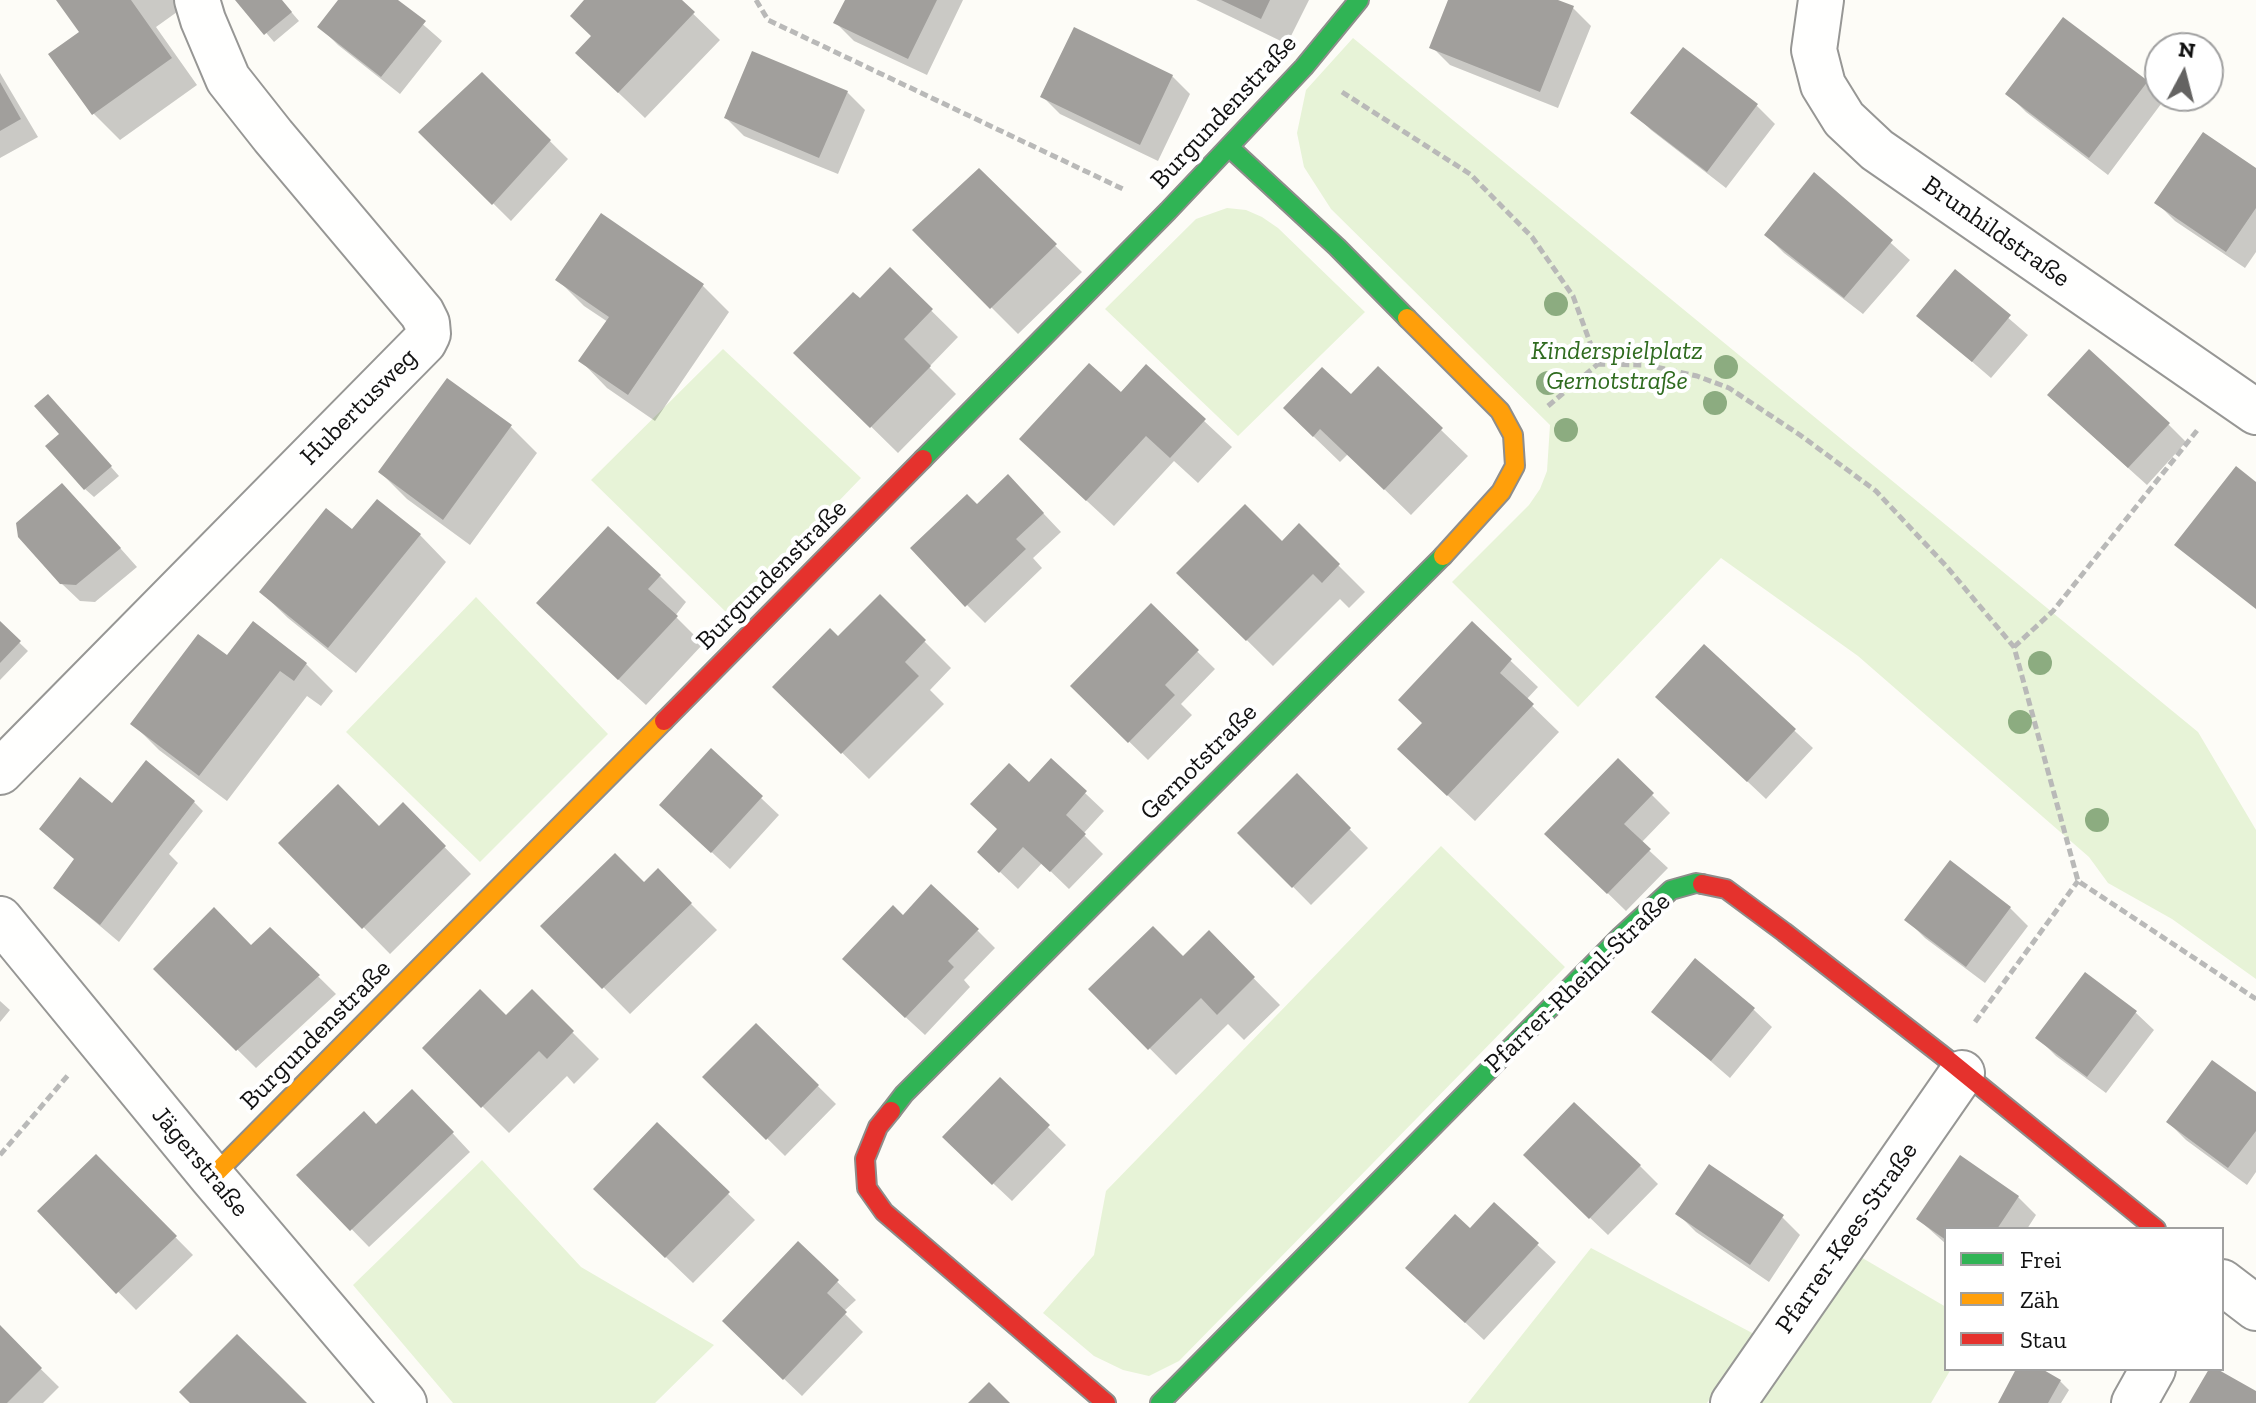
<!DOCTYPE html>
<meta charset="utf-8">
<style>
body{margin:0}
#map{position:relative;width:2256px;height:1403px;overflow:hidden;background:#fdfcf7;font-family:"Zilla Slab",serif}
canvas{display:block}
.legend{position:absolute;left:1944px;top:1227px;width:280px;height:144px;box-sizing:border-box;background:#fff;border:2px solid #a0a0a0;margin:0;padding:10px 14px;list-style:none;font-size:24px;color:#111}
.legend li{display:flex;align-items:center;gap:16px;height:40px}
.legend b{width:40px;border:2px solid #a0a0a0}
.north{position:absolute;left:2144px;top:32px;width:80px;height:80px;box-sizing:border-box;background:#fff;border:2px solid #a0a0a0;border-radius:50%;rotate:7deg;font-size:22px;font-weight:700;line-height:32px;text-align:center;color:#111}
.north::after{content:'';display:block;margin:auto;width:28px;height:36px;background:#646362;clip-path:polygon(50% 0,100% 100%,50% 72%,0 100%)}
</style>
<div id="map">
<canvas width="2256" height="1403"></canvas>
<ul class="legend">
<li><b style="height:10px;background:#30b455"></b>Frei</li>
<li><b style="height:10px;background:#ff9f0a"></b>Zäh</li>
<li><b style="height:10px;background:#e5322d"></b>Stau</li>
</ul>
<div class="north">N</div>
</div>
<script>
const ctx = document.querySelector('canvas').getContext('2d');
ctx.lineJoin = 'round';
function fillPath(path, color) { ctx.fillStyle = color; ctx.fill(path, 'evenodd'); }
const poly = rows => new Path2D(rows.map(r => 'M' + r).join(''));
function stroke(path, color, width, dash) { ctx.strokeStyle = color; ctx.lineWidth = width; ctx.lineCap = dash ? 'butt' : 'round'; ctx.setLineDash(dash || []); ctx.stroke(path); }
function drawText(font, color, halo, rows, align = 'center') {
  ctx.font = font + ' "Zilla Slab",serif'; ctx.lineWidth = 8; ctx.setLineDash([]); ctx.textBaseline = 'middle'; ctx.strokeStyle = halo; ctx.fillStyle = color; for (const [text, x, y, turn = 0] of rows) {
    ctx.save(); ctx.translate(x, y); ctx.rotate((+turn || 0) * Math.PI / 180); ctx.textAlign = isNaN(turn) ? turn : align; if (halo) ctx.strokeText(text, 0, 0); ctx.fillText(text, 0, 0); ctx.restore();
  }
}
fillPath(poly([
 [1353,38,2198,732,2256,830,2256,979,2172,919,2108,883,2089,857,1858,656,1721,558,1578,707,1452,582,1529,505,1540,489,1547,471,1550,425,1331,209,1304,167,1297,133,1306,90],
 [1227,208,1246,210,1262,217,1278,228,1365,312,1238,436,1105,309,1196,219],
 [723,349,861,478,729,615,591,480],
 [476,597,608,734,480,862,346,732],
 [1441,846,1565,967,1179,1361,1149,1376,1123,1370,1094,1356,1043,1313,1094,1255,1106,1191],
 [482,1160,581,1267,714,1345,655,1403,453,1403,353,1285],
 [1591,1248,1756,1335,1707,1403,1468,1403],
 [1859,1256,1946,1307,1946,1369,1951,1369,1931,1403,1756,1403]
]), '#e7f3d7');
fillPath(poly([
 [58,0,189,0,191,2,156,27,197,85,120,140,93,113,81,32],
 [238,0,281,0,299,21,274,42],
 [341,0,395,0,442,41,400,94,338,45,320,27],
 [587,0,679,0,720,40,645,118,604,79],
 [847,0,963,0,927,75,854,41,836,23],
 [1196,0,1309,0,1287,44],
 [1450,0,1552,0,1573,8,1591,26,1558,108,1450,65,1432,47],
 [1684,50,1757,106,1775,124,1726,188,1651,130,1633,112],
 [0,73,38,137,0,158],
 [482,74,568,159,511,221,421,132],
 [1172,76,1190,94,1158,161,1060,114,1042,96],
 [2146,82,2164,100,2108,175,2026,112,2008,94],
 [847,92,865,110,838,174,744,136,726,118],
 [2256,170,2256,252,2245,268,2175,221,2157,203],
 [979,171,1082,272,1018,334,915,231],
 [1814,175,1910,260,1863,314,1784,253,1766,235],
 [601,215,703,286,729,312,655,421,607,388,581,361,608,322,584,306,557,279],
 [890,270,958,337,929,367,956,394,898,453,796,353,860,301],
 [1955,272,2028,335,1991,378,1919,316],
 [1146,367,1232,447,1198,483,1174,461,1114,526,1048,465],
 [1351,397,1441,430,1468,456,1411,515,1348,454,1340,462,1312,435],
 [56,405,119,476,94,497,85,489,61,434],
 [2067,413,2168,424,2186,442,2147,485],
 [511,427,537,453,470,545,407,499,380,472],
 [1026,495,1061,532,1033,558,1042,568,985,623,967,605,977,506],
 [80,503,137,567,95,602,80,601,61,583],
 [1299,526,1365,592,1349,608,1340,599,1273,666,1179,573,1282,544],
 [352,532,420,535,446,562,356,673,288,618,261,592],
 [660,576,686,602,675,616,703,644,646,705,565,630],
 [880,597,951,668,930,690,944,704,869,779,775,687,838,639],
 [1151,606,1215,669,1181,704,1192,715,1148,760,1072,686],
 [0,624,28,651,0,680],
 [253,624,306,664,333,691,321,706,307,696,227,801,159,750,133,724,227,658],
 [1472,624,1538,687,1526,700,1559,732,1475,821,1426,775],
 [1705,647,1813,748,1766,799,1676,714],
 [1051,761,1104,811,1083,834,1103,854,1069,889,1042,863,1018,889,998,870,1000,830,1029,785],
 [1618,761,1670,813,1641,843,1668,868,1626,911,1547,834],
 [1297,776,1368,848,1311,905,1240,833],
 [761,798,779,815,730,869,679,822],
 [194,802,203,811,169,854,178,863,119,942,55,888,76,860,42,829,112,805],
 [403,805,471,874,390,954,281,843,379,829],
 [658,871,717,930,630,1014,543,926,644,885],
 [2010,908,2028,926,1985,983,1925,938,1907,920],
 [270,929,336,994,256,1068,156,969,251,947],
 [977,930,995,948,964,980,970,987,925,1035,862,977],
 [1209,933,1280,1005,1244,1040,1228,1024,1176,1075,1091,989,1183,959],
 [2085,975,2136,1013,2154,1030,2106,1093,2056,1056,2038,1038],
 [532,992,599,1059,574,1084,567,1076,509,1133,424,1048,506,1018],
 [0,1001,10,1010,0,1022],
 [1754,1010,1772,1027,1730,1078,1654,1012],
 [756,1025,836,1104,785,1156,705,1077],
 [1000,1080,1066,1145,1012,1201,963,1155],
 [2256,1095,2256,1172,2247,1185,2186,1140,2168,1122],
 [430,1109,470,1152,369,1247,299,1175,376,1126],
 [657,1125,755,1220,693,1283,622,1215],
 [96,1157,193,1255,136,1310,40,1212],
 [1640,1166,1658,1184,1608,1235,1543,1173],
 [2018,1197,2036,1215,2027,1229,1946,1229,1946,1244,1918,1219],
 [1494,1205,1556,1262,1484,1340,1426,1286],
 [1678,1214,1782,1217,1800,1235,1769,1282,1696,1232],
 [798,1244,856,1300,843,1312,863,1332,802,1396,742,1339],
 [0,1329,59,1387,43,1403,0,1403],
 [2019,1369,2037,1369,2060,1381,2069,1390,2061,1403,2001,1403]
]), '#0003');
fillPath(poly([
 [56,0,131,0,172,58,92,115,48,54,79,32],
 [235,0,282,0,292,12,264,35],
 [338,0,398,0,426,21,381,77,317,27],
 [584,0,682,0,695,12,618,93,575,53,591,36,570,16],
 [845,0,937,0,908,59,833,23],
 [1221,0,1270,0,1261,19],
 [1448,0,1558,0,1574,6,1540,92,1429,48],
 [2063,17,2148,81,2089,158,2005,94],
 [1074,27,1173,75,1140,145,1040,97],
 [1683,47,1758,104,1707,172,1630,113],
 [752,51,848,91,819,158,724,118],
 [482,72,551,140,492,205,418,132],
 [0,82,21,119,0,131],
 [2203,132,2256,168,2256,208,2226,252,2154,203],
 [979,168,1057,244,990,309,912,230],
 [1814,172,1893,240,1844,298,1764,235],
 [601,213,704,284,628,395,578,361,609,317,555,280],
 [890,267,933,309,904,339,931,366,870,428,793,353,853,292,860,298],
 [1955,269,2011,315,1972,362,1916,316],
 [2089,349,2170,423,2128,468,2047,395],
 [1089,363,1121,392,1146,364,1206,419,1170,458,1146,436,1086,501,1019,439],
 [1378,366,1443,428,1384,490,1320,429,1313,437,1283,408,1322,367,1351,394],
 [447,378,512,425,443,520,378,472],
 [48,394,112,466,84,490,45,446,59,434,34,406],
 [2236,466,2256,482,2256,609,2174,545],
 [1008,474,1044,513,1016,539,1026,549,965,607,910,548,967,494,977,504],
 [62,483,121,548,76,585,60,584,18,537,16,523],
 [377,499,421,534,328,648,259,592,326,508,352,529],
 [1245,504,1282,541,1299,523,1340,564,1322,583,1313,574,1246,641,1176,573],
 [608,526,661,575,648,589,678,616,618,680,536,603],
 [880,594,926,640,905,662,919,676,841,754,772,687,830,628,838,636],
 [1151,603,1199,650,1165,685,1175,695,1128,743,1070,686],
 [0,621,21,641,0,663],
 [253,621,307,663,294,681,280,671,199,776,130,724,198,634,227,655],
 [1472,621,1512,659,1500,673,1534,704,1447,796,1397,749,1422,723,1398,700],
 [1704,644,1796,729,1747,782,1655,697],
 [711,748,763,796,711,853,659,805],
 [1051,758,1087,791,1066,815,1086,834,1050,872,1023,847,999,873,977,852,997,829,970,804,1009,763,1029,782],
 [1618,758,1654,793,1624,824,1651,849,1607,894,1544,834],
 [146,760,195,801,100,925,53,888,74,859,39,829,80,777,112,803],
 [1297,773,1351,828,1292,888,1237,833],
 [338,784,379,826,403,802,446,846,362,929,278,843],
 [615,853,644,882,658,868,692,903,602,989,540,926],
 [1950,860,2011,907,1966,967,1904,920],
 [931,884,979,929,948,961,954,967,905,1018,842,959,893,905,903,915],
 [214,907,251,945,270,927,320,975,236,1051,153,969],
 [1153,926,1183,956,1209,930,1255,977,1217,1015,1201,998,1148,1050,1088,989],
 [1695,958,1755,1008,1711,1061,1651,1012],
 [2085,972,2137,1011,2087,1077,2035,1038],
 [480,989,506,1015,532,989,574,1031,547,1059,539,1051,481,1108,422,1048],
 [756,1023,819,1085,766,1140,702,1077],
 [2212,1060,2256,1092,2256,1131,2228,1168,2166,1122],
 [1000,1077,1050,1125,992,1185,942,1137],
 [412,1089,454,1132,350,1231,296,1175,364,1111,376,1124],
 [1574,1102,1641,1165,1589,1219,1523,1155],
 [657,1122,730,1192,665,1258,593,1189],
 [96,1154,177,1236,116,1294,37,1211],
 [1960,1155,2019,1196,1997,1229,1946,1229,1946,1240,1916,1219],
 [1709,1164,1784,1215,1750,1265,1675,1214],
 [1494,1202,1539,1243,1465,1323,1405,1268,1455,1214,1470,1228],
 [798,1241,839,1280,827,1293,847,1312,783,1380,722,1321],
 [0,1325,42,1368,7,1403,0,1403],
 [237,1334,278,1374,307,1403,190,1403,179,1392],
 [2016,1369,2042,1369,2061,1380,2048,1403,1998,1403],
 [2209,1369,2217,1369,2256,1391,2256,1403,2189,1403],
 [989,1382,1010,1403,968,1403]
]), '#a19f9c');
const street = poly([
 [1821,0,1814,50,1823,85,1844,119,1877,150,2256,412],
 [0,772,424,342,428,334,427,323,422,313,273,136,228,79,203,20,197,0],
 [0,919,212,1177,404,1403],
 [2222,1282,2256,1308],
 [1733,1403,1962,1073],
 [2134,1403,2153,1369]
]);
const fast = poly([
 [1229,147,1337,247,1407,318],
 [923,459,1168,211,1304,67,1359,0],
 [891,1111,904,1094,1443,556],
 [1160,1403,1621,936,1671,890,1696,883,1702,884]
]);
const slow = poly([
 [1407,318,1500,411,1513,435,1515,466,1501,492,1443,556],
 [212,1177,664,721]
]);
const jam = poly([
 [664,721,923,459],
 [1702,884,1726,889,1784,932,1947,1059,2156,1229],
 [891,1111,878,1127,865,1159,867,1188,884,1212,1106,1403]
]);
stroke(street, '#979795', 48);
stroke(fast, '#8e8d8b', 22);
stroke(slow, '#8e8d8b', 22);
stroke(jam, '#8e8d8b', 22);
stroke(poly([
 [756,0,768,20,1125,190],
 [1342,92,1470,174,1532,237,1573,296,1598,364,1647,365,1697,376,1729,388,1800,435,1876,491,1947,567,2014,647,2078,881,2256,999],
 [1548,406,1598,364],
 [2014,647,2053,611,2199,428],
 [1975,1022,2078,881],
 [0,1155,69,1074]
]), '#b9b9b8', 5, [8, 4]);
stroke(street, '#fffffe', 44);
stroke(fast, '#30b455', 18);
stroke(slow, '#ff9f0a', 18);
stroke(jam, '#e5322d', 18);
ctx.fillStyle = '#8cac80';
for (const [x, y] of [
 [1556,304],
 [1726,367],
 [1548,383],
 [1715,403],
 [1566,430],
 [2040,663],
 [2020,722],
 [2097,820]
]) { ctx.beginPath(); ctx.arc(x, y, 12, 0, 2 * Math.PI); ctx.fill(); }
drawText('26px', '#111', '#fff', [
 ["Burgundenstraße",1224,112,-47],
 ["Brunhildstraße",1996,232,35],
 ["Hubertusweg",359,407,-45],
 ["Burgundenstraße",772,575,-45],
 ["Gernotstraße",1199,762,-45],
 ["Pfarrer-Rheinl-Straße",1578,983,-44],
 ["Burgundenstraße",316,1035,-45],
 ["Jägerstraße",200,1162,50],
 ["Pfarrer-Kees-Straße",1847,1238,-55]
]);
drawText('italic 26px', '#2f6b1f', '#fff', [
 ["Kinderspielplatz",1617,352],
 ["Gernotstraße",1617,382]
]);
</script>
